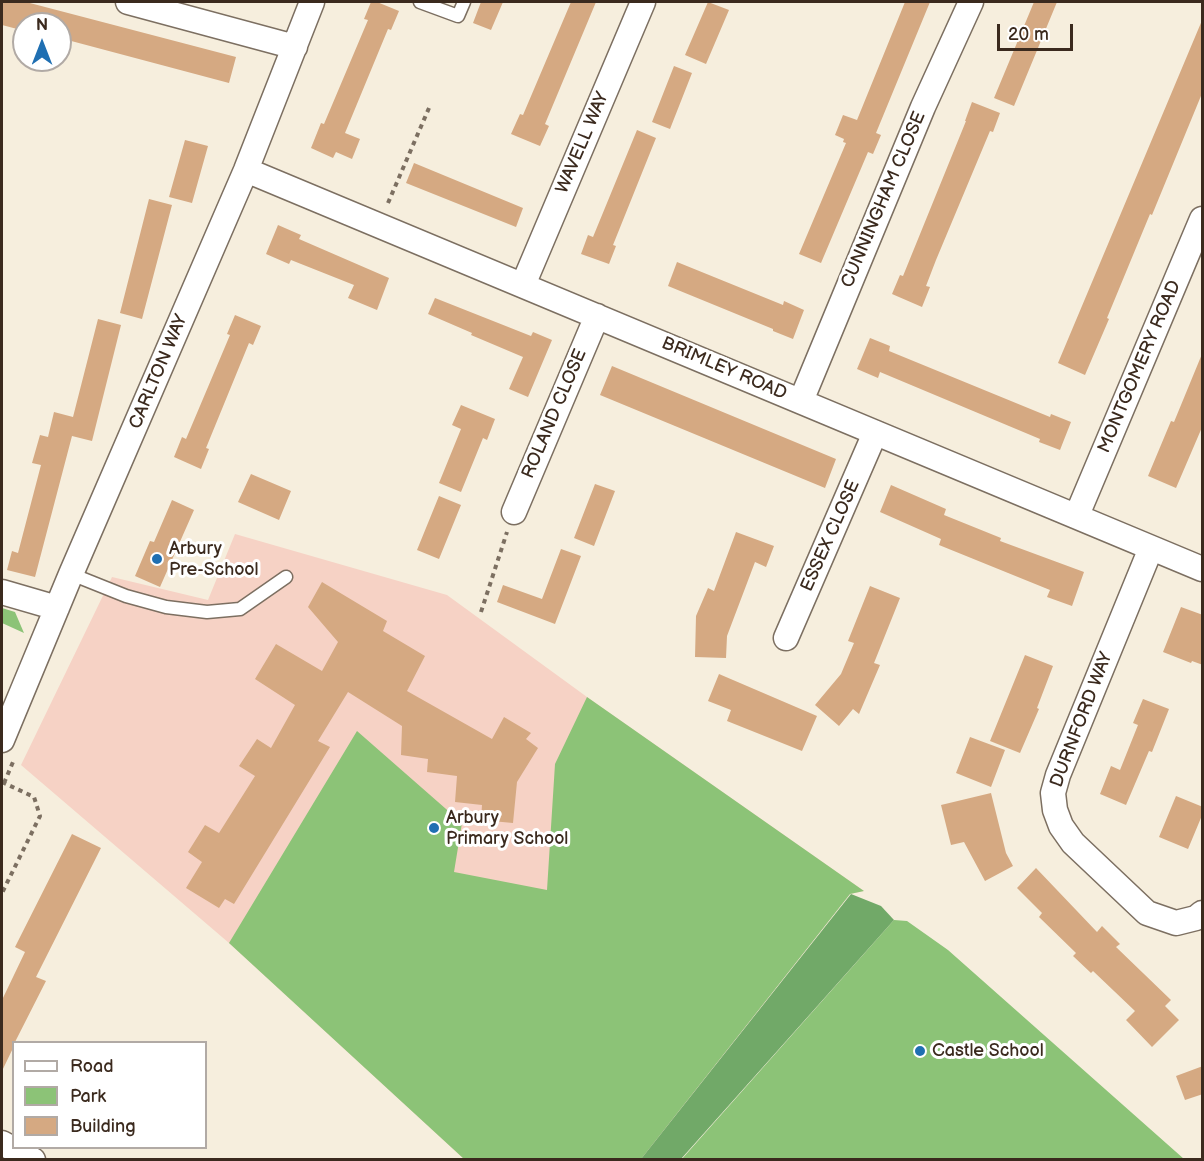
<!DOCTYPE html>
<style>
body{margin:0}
#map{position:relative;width:1204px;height:1161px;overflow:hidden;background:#f6eedd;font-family:"Balsamiq Sans",sans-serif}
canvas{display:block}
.frame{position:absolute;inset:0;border:3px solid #3b2a1e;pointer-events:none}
.legend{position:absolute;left:12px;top:1041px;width:195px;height:108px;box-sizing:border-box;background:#fff;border:2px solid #b1aaa5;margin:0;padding:8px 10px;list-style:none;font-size:18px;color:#3b2a1e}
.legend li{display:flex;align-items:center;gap:12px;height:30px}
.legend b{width:30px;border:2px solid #b1aaa5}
.north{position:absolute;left:12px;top:12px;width:60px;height:60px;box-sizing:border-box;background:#fff;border:2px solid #b1aaa5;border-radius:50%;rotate:0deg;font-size:16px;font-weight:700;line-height:24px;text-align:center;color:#3b2a1e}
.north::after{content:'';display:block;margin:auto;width:21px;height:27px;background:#1f6fb2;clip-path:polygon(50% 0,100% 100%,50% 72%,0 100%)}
.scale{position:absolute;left:997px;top:24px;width:76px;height:27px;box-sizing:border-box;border:3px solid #3b2a1e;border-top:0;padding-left:8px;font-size:18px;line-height:21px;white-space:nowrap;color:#3b2a1e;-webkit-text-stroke:4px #fff;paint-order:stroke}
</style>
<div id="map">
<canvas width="1204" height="1161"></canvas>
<div class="frame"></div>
<ul class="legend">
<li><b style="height:8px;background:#fff"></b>Road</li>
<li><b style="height:16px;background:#8cc377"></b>Park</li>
<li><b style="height:16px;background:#d5a982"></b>Building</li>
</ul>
<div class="north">N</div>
<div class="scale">20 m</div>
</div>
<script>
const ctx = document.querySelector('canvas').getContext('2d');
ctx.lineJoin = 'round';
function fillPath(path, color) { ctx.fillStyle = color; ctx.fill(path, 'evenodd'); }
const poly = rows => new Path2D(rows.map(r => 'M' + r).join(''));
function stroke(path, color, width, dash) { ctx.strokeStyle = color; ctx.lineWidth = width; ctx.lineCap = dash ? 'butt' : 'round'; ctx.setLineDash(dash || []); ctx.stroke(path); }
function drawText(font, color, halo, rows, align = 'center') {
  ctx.font = font + ' "Balsamiq Sans",sans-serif'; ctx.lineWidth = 6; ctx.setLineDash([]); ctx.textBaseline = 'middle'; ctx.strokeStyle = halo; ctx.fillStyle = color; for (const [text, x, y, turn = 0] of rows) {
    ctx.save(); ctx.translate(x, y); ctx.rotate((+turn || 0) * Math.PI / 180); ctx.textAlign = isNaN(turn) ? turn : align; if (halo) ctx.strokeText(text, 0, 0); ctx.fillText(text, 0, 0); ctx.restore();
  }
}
fillPath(poly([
 [235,534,447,595,587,697,864,891,850,894,641,1159,464,1159,229,943,21,765,112,577,208,600]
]), '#f6d2c5');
fillPath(poly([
 [2,608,15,612,24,633,2,623],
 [587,697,864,891,850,894,641,1159,464,1159,229,943,357,731,462,823,454,872,547,890,555,764],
 [894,920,907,921,948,950,1184,1159,681,1160]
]), '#8cc377');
fillPath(poly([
 [851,894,881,906,894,920,681,1159,641,1159]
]), '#71a968');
fillPath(poly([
 [2,2,26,2,236,57,229,83,60,38,60,24,22,24,21,30,2,25],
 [371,2,377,2,399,11,391,30,388,29,345,133,360,139,352,159,336,152,333,158,311,148,321,123,324,124,368,20,364,19],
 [481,2,503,2,491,30,473,23],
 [571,2,596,2,545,124,549,126,540,146,511,134,520,114,523,115],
 [708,2,729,10,706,64,685,55],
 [905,2,930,2,876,133,881,135,873,154,868,152,821,263,799,254,846,143,843,142,844,139,835,135,843,115,857,120],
 [1034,2,1057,2,1014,106,994,98],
 [1203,18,1203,91,1152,215,1150,214,1107,318,1109,319,1085,375,1058,363],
 [674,66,692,73,670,129,652,122],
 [972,102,1000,113,993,132,990,131,936,260,926,286,930,287,922,307,892,294,900,275,903,276,966,121,965,121],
 [637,130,656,138,613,245,616,246,609,264,581,254,588,235,593,237],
 [185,140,208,146,192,203,169,197],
 [414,163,523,208,516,227,406,183],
 [149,199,172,205,142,319,120,313],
 [278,225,301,235,299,239,389,278,377,310,348,298,354,285,291,260,289,264,266,254],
 [677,262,783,305,784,301,804,310,793,339,773,331,773,329,668,286],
 [435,298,531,336,533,332,552,340,528,397,509,389,523,357,471,335,472,333,428,314],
 [235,315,261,326,253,345,249,343,206,448,209,449,201,469,174,457,182,437,186,439,230,335,227,334],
 [98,319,121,325,92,441,72,436,35,577,7,570,12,551,18,553,41,465,32,463,40,435,48,437,54,412,73,417],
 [870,338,890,346,889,351,1050,417,1051,414,1071,422,1060,450,1039,442,1040,439,880,372,878,378,857,369],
 [1202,354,1203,425,1176,488,1148,476,1171,421,1174,422],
 [612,366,836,459,825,488,600,395],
 [461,405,495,419,487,440,483,438,461,492,439,483,461,429,452,425],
 [251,474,291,491,279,520,238,502],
 [595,484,615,491,594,546,574,538],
 [891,485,946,509,944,515,1001,538,1000,541,1084,572,1072,606,1047,597,1050,590,939,545,941,539,880,512],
 [439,496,461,505,439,559,417,550],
 [172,500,194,510,160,587,135,576,150,541,154,542],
 [736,532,774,546,766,567,755,562,727,636,726,658,695,657,696,616,708,588,714,591],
 [561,549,581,556,555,624,497,602,503,585,542,599],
 [322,582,387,621,383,631,425,656,407,691,492,739,504,717,531,733,526,739,538,748,517,782,513,823,481,820,482,805,455,802,457,776,427,772,428,759,401,755,402,726,348,692,318,741,330,747,234,904,225,899,219,908,186,888,202,862,188,852,205,825,219,833,255,776,239,766,257,739,271,748,295,705,255,679,276,644,322,671,338,642,308,607],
 [870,586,900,598,874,663,880,665,859,714,853,709,839,726,815,705,841,674,854,643,848,641],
 [1181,607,1203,615,1203,665,1192,661,1191,663,1163,652],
 [1025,655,1053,666,1037,708,1039,709,1020,753,990,741],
 [719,674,817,716,802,751,727,721,731,710,708,701],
 [1143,699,1169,709,1152,752,1149,751,1126,805,1100,794,1111,766,1120,770,1138,725,1133,723],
 [970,737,1005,750,991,787,956,773],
 [991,793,1006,853,1013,866,985,881,964,842,951,845,941,805],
 [1176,796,1203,807,1203,813,1188,849,1159,837],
 [72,834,101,848,36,977,46,981,15,1042,14,1042,14,1046,2,1071,2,1000,25,952,15,947],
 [1036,868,1097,932,1102,926,1120,944,1116,947,1171,1000,1165,1006,1179,1020,1152,1047,1126,1020,1135,1011,1093,971,1091,973,1073,956,1076,953,1039,917,1042,913,1017,888],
 [1203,1066,1203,1094,1185,1100,1176,1076]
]), '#d5a982');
const service = poly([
 [420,2,458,16,464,2],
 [71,574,126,596,166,607,207,612,240,609,286,577]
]);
const minor = poly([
 [128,2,295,47],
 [246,170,1202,569],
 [523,285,643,2],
 [801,401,923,107,971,2],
 [514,512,597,316],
 [1077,515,1202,219],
 [1151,548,1058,775,1053,793,1055,810,1061,826,1073,843,1147,913,1176,923,1196,918,1202,913],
 [2,592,57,608],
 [786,638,875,433],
 [2,740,71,574,246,170,312,2],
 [2,1143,33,1160]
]);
stroke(service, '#7c6f61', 15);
stroke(minor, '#7c6f61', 27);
stroke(poly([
 [388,203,429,108],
 [481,612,507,532],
 [2,782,34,797,40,816,2,893],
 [4,783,13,762]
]), '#7c6f61', 4, [4.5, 4.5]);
stroke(service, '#fff', 12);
stroke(minor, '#fff', 24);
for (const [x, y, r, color] of [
 [157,559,6,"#1f6fb2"],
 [434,828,6,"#1f6fb2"],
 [920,1051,6,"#1f6fb2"]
]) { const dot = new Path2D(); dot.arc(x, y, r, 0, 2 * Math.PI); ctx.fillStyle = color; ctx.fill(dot); stroke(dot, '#fff', 2); }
drawText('18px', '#3b2a1e', '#fff', [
 ["WAVELL WAY",583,143,-67],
 ["CUNNINGHAM CLOSE",884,200,-67],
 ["MONTGOMERY ROAD",1140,367,-67],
 ["BRIMLEY ROAD",724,369,23],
 ["CARLTON WAY",159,372,-67],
 ["ROLAND CLOSE",555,414,-67],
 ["ESSEX CLOSE",831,536,-66],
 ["DURNFORD WAY",1082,720,-69]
]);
drawText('18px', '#3b2a1e', '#fff', [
 ["Arbury",169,549],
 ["Pre-School",169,570],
 ["Arbury",446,818],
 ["Primary School",446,839],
 ["Castle School",932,1051]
], 'left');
</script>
